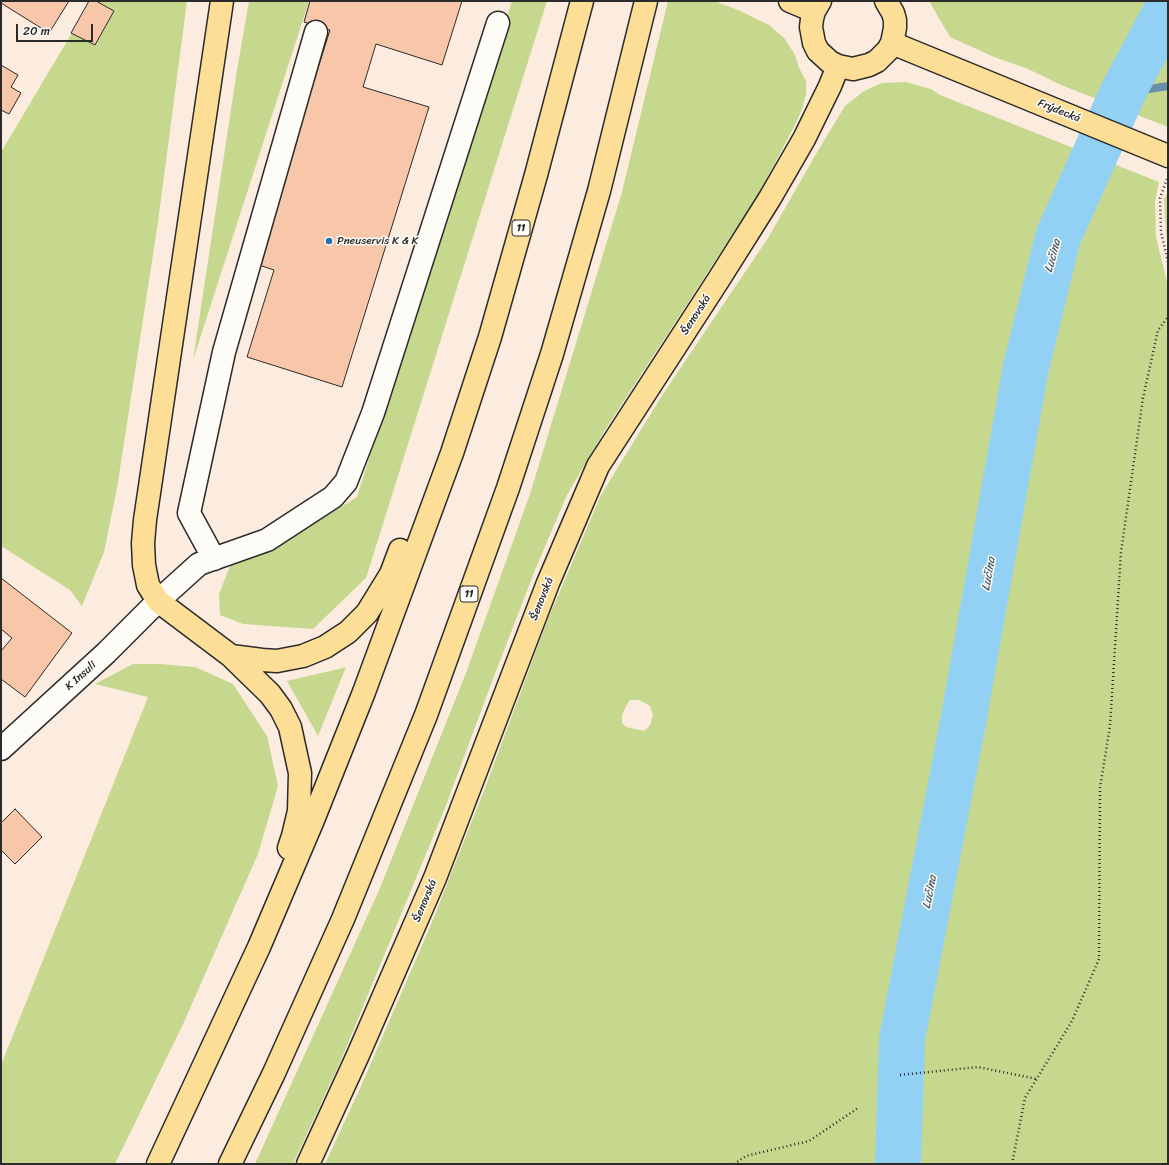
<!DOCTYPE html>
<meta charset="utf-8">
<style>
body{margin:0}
#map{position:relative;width:1169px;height:1165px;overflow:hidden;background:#fcecdf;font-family:Sriracha,sans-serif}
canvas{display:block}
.frame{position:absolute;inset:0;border:2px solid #2b2b2b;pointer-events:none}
.scale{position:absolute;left:16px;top:24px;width:77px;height:18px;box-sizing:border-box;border:2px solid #2b2b2b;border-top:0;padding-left:5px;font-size:12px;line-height:14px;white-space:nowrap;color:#2b2b2b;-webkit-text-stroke:3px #fdfcf7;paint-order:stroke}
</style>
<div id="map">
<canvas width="1169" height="1165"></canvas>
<div class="frame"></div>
<div class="scale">20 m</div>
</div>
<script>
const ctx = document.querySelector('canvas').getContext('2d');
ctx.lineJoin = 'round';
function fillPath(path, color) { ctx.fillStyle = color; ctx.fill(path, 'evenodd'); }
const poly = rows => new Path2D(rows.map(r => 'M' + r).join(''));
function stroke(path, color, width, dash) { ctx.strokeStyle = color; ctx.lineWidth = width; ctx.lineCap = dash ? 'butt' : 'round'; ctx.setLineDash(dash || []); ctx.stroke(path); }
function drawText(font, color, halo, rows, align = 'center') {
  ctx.font = font + ' Sriracha,sans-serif'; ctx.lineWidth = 3; ctx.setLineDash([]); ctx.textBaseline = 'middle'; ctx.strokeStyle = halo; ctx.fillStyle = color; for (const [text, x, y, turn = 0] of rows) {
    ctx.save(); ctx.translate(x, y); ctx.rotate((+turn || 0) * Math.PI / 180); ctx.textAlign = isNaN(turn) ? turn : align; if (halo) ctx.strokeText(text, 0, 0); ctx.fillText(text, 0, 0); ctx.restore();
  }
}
fillPath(poly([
 [91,1,187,1,158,222,117,488,104,552,82,606,70,590,1,546,1,152],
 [249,1,309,1,193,360,237,70],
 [512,1,547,1,366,578,313,629,243,624,220,615,219,594,230,566,280,545,357,497],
 [668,1,714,1,738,10,769,25,785,39,795,55,799,68,806,81,806,94,802,109,796,123,758,195,605,430,567,495,535,570,493,679,445,808,341,1060,293,1164,255,1164,380,888,466,673,530,494,622,192],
 [929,1,1168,1,1168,127,1061,85,1028,69,994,57,950,37],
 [906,82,931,89,940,95,1159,182,1155,202,1156,237,1168,286,1168,1164,325,1164,361,1086,430,927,485,788,548,619,601,495,663,394,768,238,816,154,845,106,864,91,882,83],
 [630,700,638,700,645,703,650,706,653,715,650,725,644,731,626,727,622,723,622,715,626,706],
 [1168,192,1168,242,1166,232,1164,199],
 [133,664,160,664,195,667,233,684,267,736,278,786,258,854,184,1022,115,1164,1,1164,1,1065,148,697,95,684],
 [347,667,346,667,318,736,287,681]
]), '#c6d88d');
stroke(poly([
 [1124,90,1143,90,1168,86]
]), '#698fa4', 8);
stroke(poly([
 [898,1164,902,1039,963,722,1026,367,1058,237,1124,90,1168,8]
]), '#93d1f4', 46);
const building = poly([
 [1,1,69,1,49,33,1,3,1,1],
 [89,1,96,1,114,11,95,45,71,33,89,1],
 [310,1,464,1,462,1,442,65,376,44,363,87,429,107,342,387,247,357,274,270,256,264,330,30,304,22,310,1],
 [1,65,18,75,11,87,21,93,9,114,1,110,1,65],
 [1,578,72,633,25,697,1,679,1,651,12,638,1,629,1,578],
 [15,809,42,837,15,864,1,850,1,823,15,809]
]);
fillPath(building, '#f8c6a8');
stroke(building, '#2b2b2b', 1);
const minor = poly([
 [214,559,189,513,224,352,316,32],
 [1,749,106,653,158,601,199,564,267,540,333,497,346,482,373,413,498,23]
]);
const major = poly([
 [790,1,814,11],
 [820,1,814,11,812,19,811,27,814,43,818,51,830,62,838,66,853,69,869,65,877,61,888,50,892,43,895,28,895,20,893,13,886,1],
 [892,43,1168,156],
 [308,1164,358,1055,435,878,548,583,598,466,719,279,770,198,804,139,830,86,838,66]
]);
const highway = poly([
 [222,1,145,520,143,543,144,565,148,585,158,601,231,656,270,694,281,709,290,727,300,773,299,811,293,836,289,848],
 [231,656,262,660,277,661,303,656,325,647,348,632,367,613,391,574,400,550],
 [158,1164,259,947,313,820,364,692,452,453,490,337,536,175,582,1],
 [230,1164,274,1073,343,919,426,715,508,488,552,354,599,191,646,1]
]);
stroke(minor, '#2b2b2b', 25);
stroke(major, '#2b2b2b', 25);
stroke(highway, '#2b2b2b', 25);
stroke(poly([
 [1167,179,1160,198,1161,232,1168,262],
 [900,1075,978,1067,1037,1079],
 [734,1164,746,1156,809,1141,858,1108],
 [1012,1164,1025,1098,1072,1021,1099,959,1100,788,1110,726,1121,552,1143,398,1158,330,1168,317]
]), '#2b2b2b', 2.5, [1, 3]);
stroke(minor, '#fdfcf7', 22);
stroke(major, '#fdde96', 22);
stroke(highway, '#fdde96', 22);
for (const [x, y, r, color] of [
 [329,241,4,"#1f6fb2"]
]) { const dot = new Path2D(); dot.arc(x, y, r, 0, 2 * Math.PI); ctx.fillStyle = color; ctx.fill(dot); stroke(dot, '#fdfcf7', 1.5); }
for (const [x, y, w] of [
 [521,228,18],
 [469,594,18]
]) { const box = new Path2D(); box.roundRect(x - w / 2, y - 8, w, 16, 3); ctx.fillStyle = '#fdfcf7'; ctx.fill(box); stroke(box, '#2b2b2b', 1); }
drawText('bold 10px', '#2b2b2b', null, [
 ["11",521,228],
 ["11",469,594]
]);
drawText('11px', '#2b2b2b', '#fdfcf7', [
 ["Frýdecká",1059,111,22],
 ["Šenovská",696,315,-57],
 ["Šenovská",542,599,-68],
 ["K Insuli",81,676,-42],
 ["Šenovská",425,901,-67]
]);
drawText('11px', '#2b2b2b', '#fdfcf7', [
 ["Pneuservis K & K",337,241]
], 'left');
drawText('italic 12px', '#4a5d67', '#fdfcf7', [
 ["Lučina",1053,256,-75],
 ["Lučina",989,574,-80],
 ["Lučina",930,892,-79]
]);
</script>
